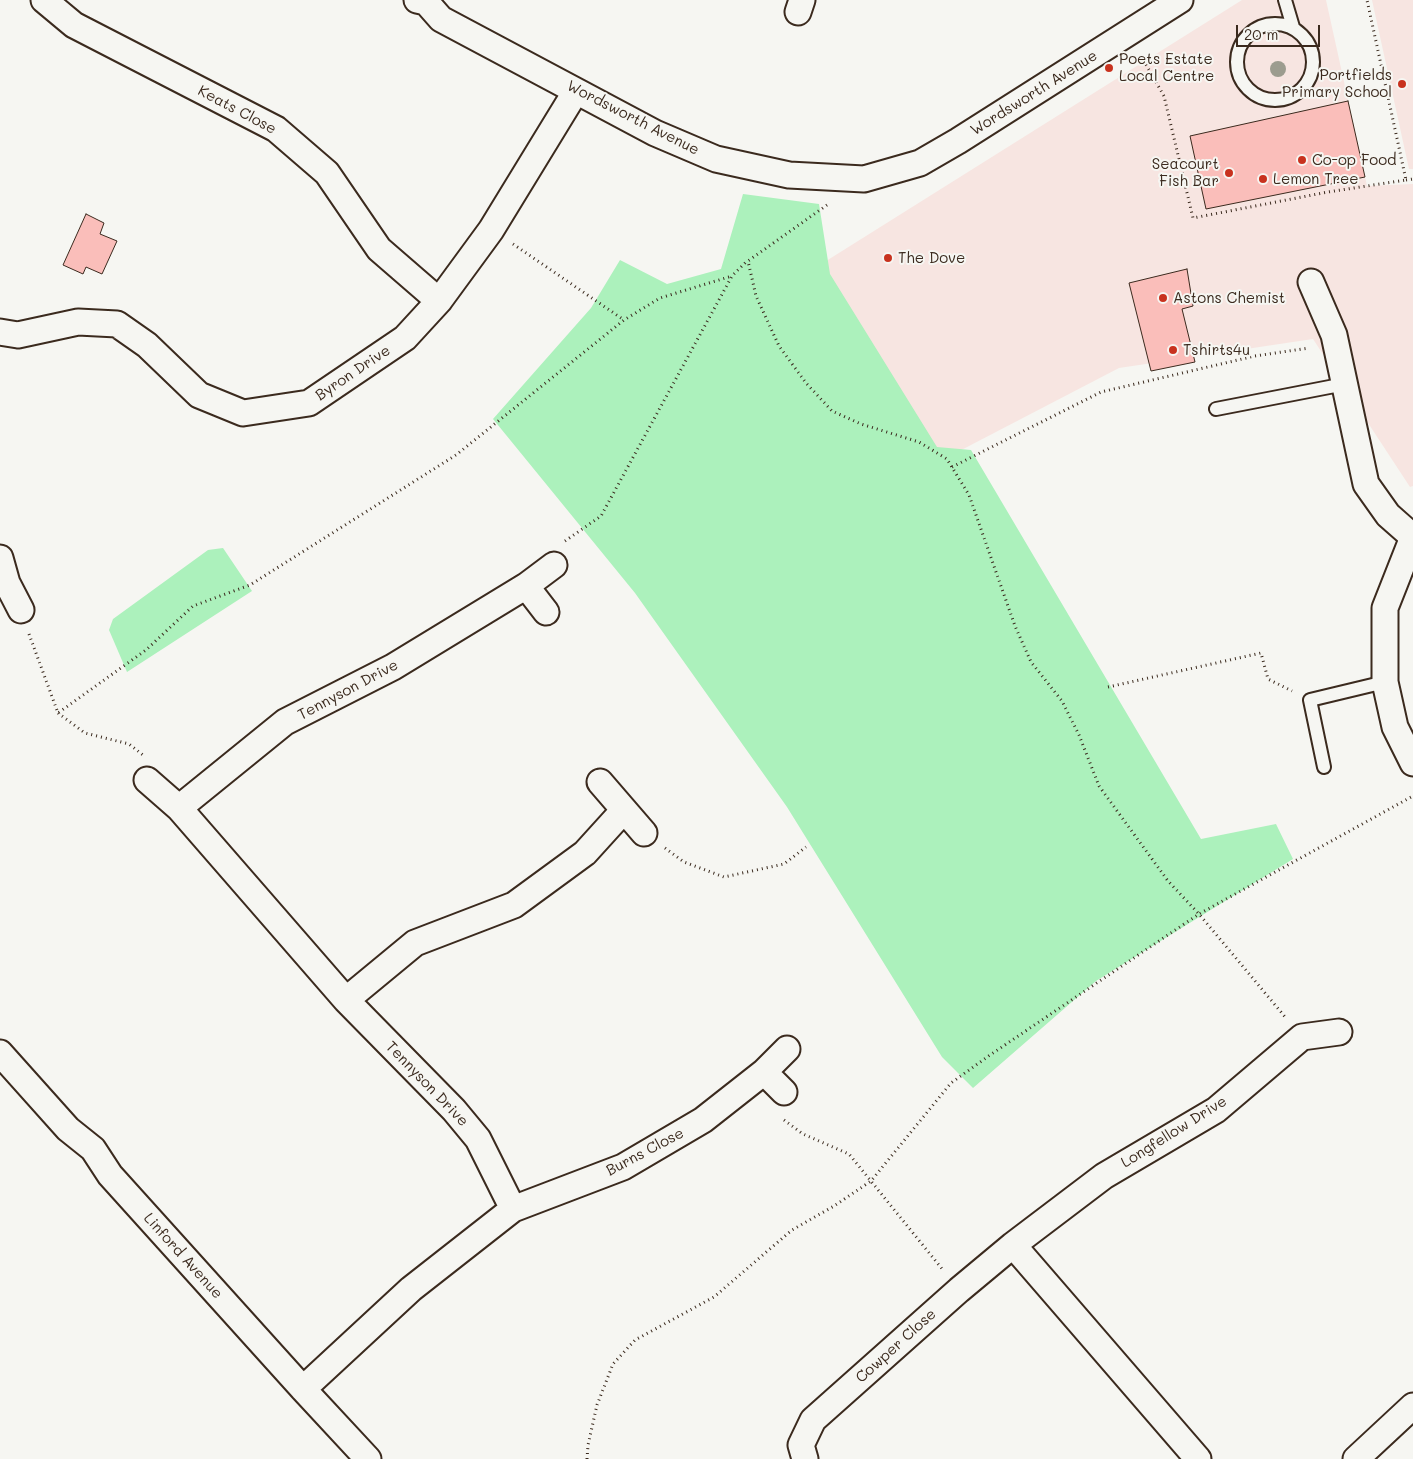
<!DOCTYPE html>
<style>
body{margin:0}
#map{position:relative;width:1413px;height:1459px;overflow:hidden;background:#f6f6f2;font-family:Mali,sans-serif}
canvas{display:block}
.scale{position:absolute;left:1236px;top:25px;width:84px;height:22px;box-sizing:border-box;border:2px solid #3b2a1e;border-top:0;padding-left:6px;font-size:15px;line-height:18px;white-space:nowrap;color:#3b2a1e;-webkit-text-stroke:4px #f6f6f2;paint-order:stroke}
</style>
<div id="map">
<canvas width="1413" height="1459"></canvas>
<div class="scale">20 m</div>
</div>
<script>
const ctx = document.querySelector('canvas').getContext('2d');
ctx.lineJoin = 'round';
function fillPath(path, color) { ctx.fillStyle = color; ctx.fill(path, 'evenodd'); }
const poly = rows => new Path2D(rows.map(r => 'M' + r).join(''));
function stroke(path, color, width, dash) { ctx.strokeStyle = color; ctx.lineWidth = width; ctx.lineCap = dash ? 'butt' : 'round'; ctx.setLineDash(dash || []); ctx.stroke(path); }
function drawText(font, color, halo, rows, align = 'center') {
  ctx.font = font + ' Mali,sans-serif'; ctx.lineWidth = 4; ctx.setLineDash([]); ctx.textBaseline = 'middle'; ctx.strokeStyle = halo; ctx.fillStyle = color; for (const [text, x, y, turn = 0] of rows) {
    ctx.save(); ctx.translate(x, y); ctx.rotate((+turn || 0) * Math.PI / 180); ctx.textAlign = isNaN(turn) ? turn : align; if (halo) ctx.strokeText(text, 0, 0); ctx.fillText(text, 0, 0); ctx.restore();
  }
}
fillPath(poly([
 [1242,0,1326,0,1367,186,1413,184,1413,486,1410,487,1313,339,1119,368,944,459,815,268],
 [1372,0,1413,0,1413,169,1409,169]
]), '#f7e5e1');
fillPath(poly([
 [743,194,819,204,830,274,937,447,971,450,1201,839,1276,824,1293,859,1096,981,973,1088,942,1057,787,807,635,593,493,419,591,308,620,260,667,284,721,269],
 [223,548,252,591,127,672,109,630,113,619,208,550]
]), '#acf1bc');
const building = poly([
 [1348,101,1365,177,1206,209,1190,136,1348,101],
 [86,214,104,223,100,234,117,241,102,274,86,267,83,274,63,265,86,214],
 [1187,269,1193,306,1182,309,1195,362,1151,371,1129,283,1187,269]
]);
fillPath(building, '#fabeba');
stroke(building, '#3b2a1e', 1);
const lane = poly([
 [1285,0,1293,27],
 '1237 62a38 38 0 1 1 76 0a38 38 0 1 1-76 0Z',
 [1216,409,1345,384],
 [1324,767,1310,700,1385,682]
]);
const street = poly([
 [44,0,74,25,276,129,327,173,379,249,439,301],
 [417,0,426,2,441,19,655,133,716,159,789,175,864,179,920,163,958,141,1180,0],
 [798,12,802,0],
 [1311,282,1334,335,1366,484,1388,515,1413,537],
 [0,332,18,335,78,322,117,324,147,345,199,395,243,413,309,403,405,338,439,301,491,230,576,91],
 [1413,537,1385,608,1385,682,1395,727,1413,763],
 [0,558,7,583,21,610],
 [526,586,546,612],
 [147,780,179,808,346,1000,454,1110,478,1139,513,1209],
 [600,782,644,833],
 [179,808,285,722,393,667,526,586,554,565],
 [346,1000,415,943,514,905,585,853,624,810],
 [0,1053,68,1129,93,1149,110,1175,303,1389,368,1459],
 [764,1072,784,1092],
 [1013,1245,1198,1459],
 [303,1389,411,1289,513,1209,623,1167,703,1120,764,1072,787,1049],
 [805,1459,801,1445,813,1420,959,1290,1013,1245,1104,1176,1216,1110,1302,1037,1339,1032],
 [1356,1459,1413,1406]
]);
stroke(lane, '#3b2a1e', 16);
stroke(street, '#3b2a1e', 29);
stroke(poly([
 [1141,56,1164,96,1193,218,1328,192,1406,180,1367,0],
 [1406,180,1413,179],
 [827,205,748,261,756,296,779,346,806,383,832,411,861,424,919,442,947,459,969,495,1015,626,1031,662,1062,701,1079,735,1099,786,1168,881,1199,914,1286,1018],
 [513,244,624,320],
 [952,467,1101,392,1255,356,1309,348],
 [565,541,601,516,732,276,747,261],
 [29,634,58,713,146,650,193,606,250,585,456,455,624,320,660,298,732,276],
 [1108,687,1261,653,1268,679,1292,691],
 [58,713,85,733,129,744,143,755],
 [665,848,684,862,724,877,784,864,806,847],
 [784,1120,803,1134,849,1154,943,1270],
 [587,1459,588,1445,597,1405,613,1364,635,1340,714,1297,792,1230,834,1206,871,1181,951,1083,990,1055,1199,914,1413,796]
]), '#3b2a1e', 3, [1, 4]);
stroke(lane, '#f6f6f2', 12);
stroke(street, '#f6f6f2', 25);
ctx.fillStyle = '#9c9c8f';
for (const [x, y] of [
 [1278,69]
]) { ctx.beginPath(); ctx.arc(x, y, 8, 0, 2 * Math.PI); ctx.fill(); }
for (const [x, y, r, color] of [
 [1109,68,5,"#c8321e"],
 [1402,84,5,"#c8321e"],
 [1302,160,5,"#c8321e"],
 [1229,173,5,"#c8321e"],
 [1263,179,5,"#c8321e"],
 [888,258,5,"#c8321e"],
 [1163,298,5,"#c8321e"],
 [1173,350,5,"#c8321e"]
]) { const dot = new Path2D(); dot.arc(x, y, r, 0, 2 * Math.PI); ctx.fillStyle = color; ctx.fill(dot); stroke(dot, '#f6f6f2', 2); }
drawText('15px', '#3b2a1e', '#f6f6f2', [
 ["Poets Estate",1119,59],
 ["Local Centre",1119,76],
 ["Portfields",1392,75,"right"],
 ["Primary School",1392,92,"right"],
 ["Co-op Food",1312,160],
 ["Seacourt",1219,164,"right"],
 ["Fish Bar",1219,181,"right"],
 ["Lemon Tree",1273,179],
 ["The Dove",898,258],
 ["Astons Chemist",1173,298],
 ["Tshirts4u",1183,350]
], 'left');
drawText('15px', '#3b2a1e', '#f6f6f2', [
 ["Wordsworth Avenue",1034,93,-32],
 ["Keats Close",237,110,28],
 ["Wordsworth Avenue",633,118,27],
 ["Byron Drive",353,373,-34],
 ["Tennyson Drive",348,690,-28],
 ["Tennyson Drive",427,1084,46],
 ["Longfellow Drive",1174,1132,-32],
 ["Burns Close",645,1152,-28],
 ["Linford Avenue",183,1256,48],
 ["Cowper Close",896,1346,-42]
]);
</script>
